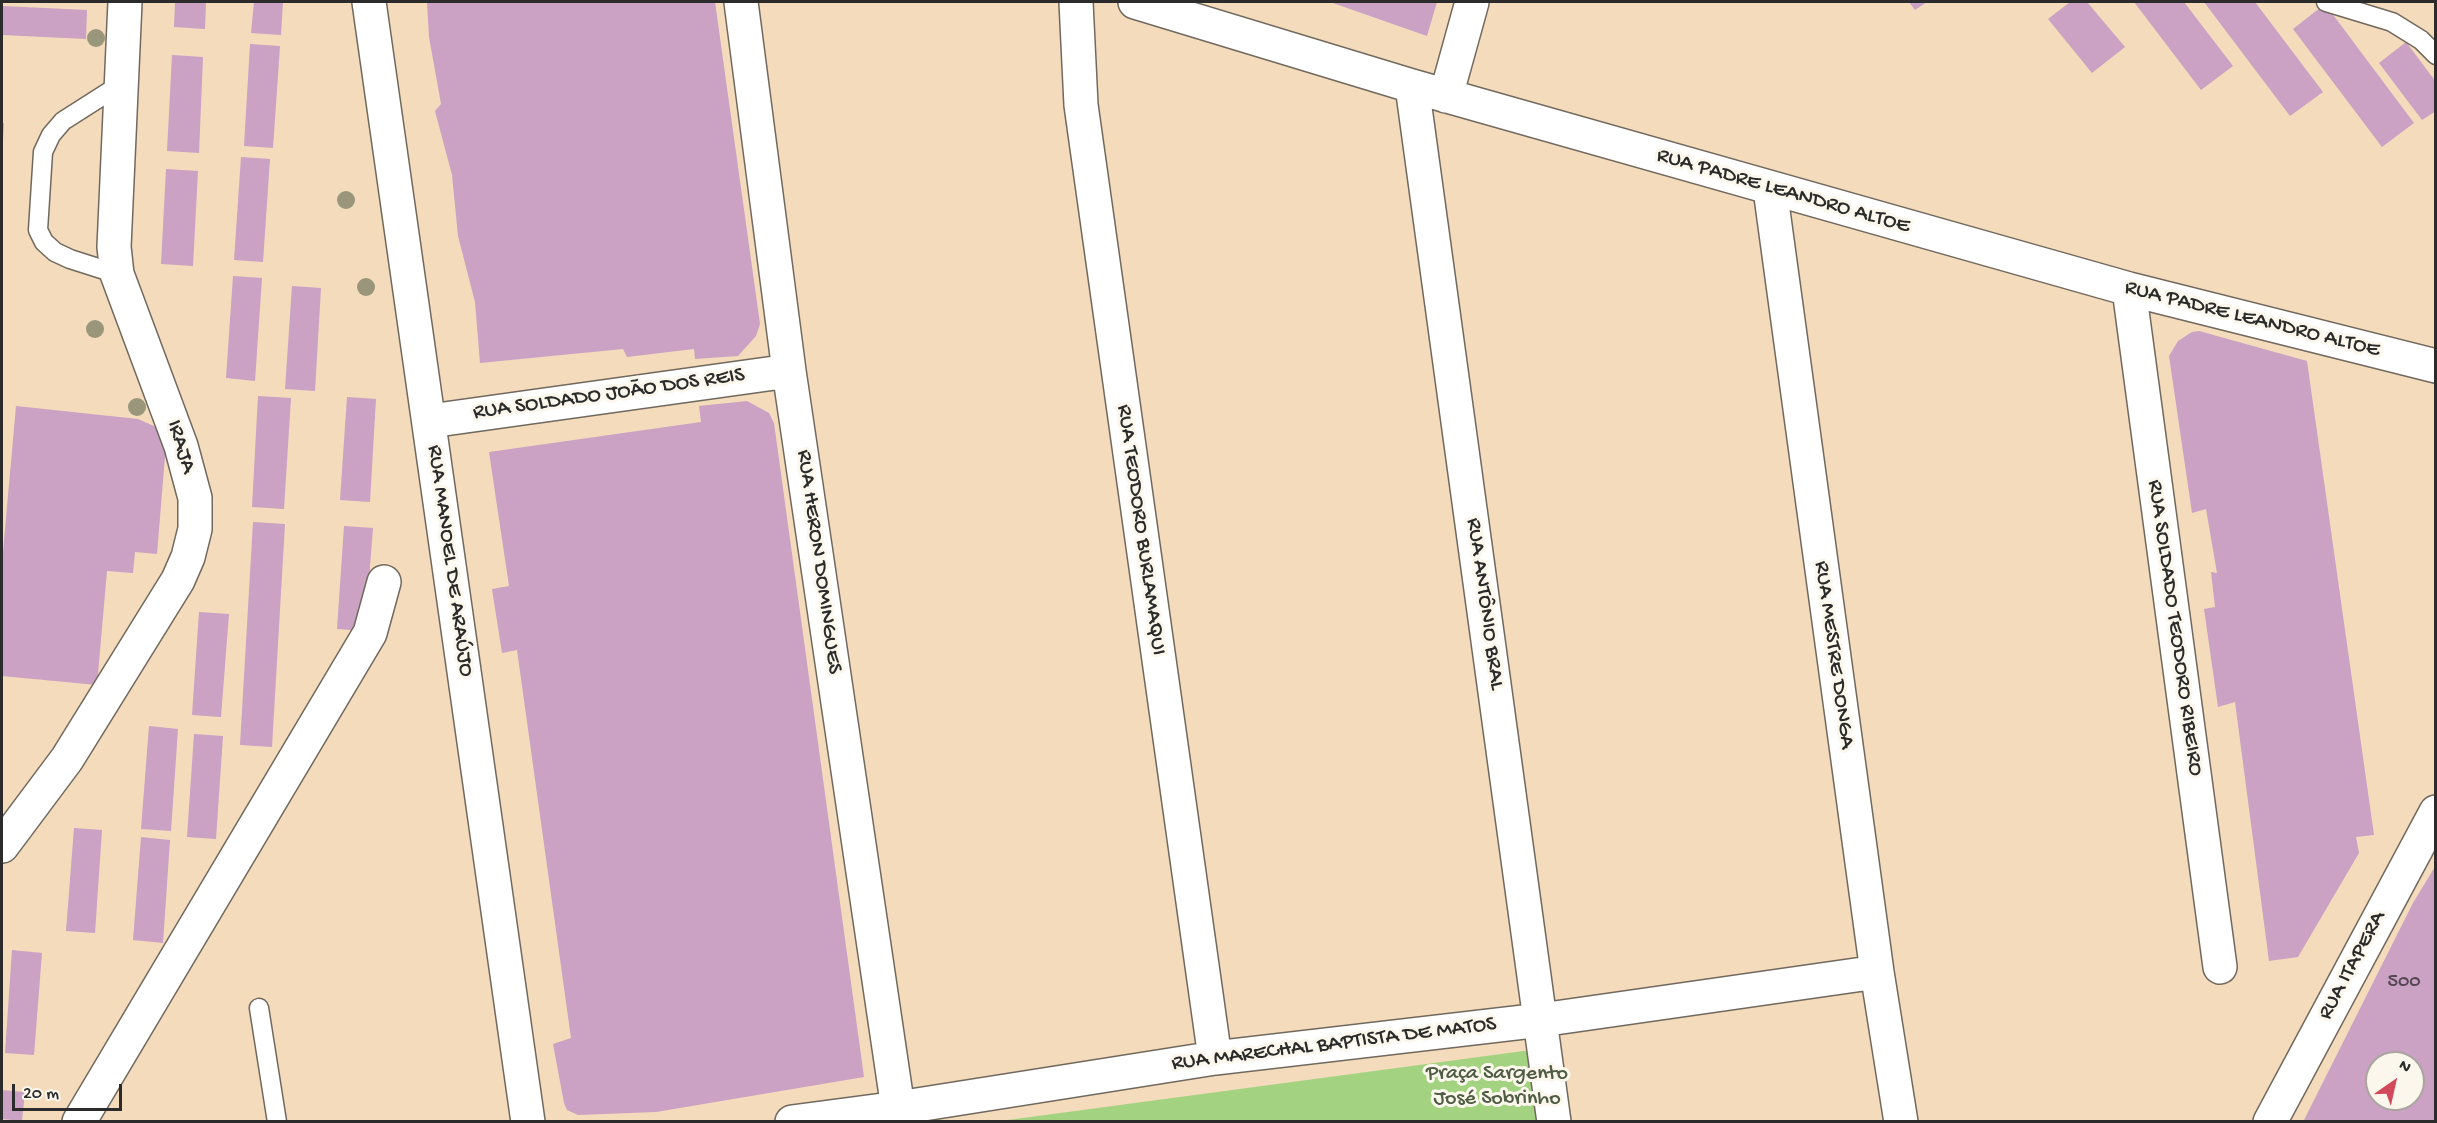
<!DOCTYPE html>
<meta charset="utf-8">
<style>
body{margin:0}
#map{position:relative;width:2437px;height:1123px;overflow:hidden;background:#f3dbbc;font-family:"Gochi Hand",sans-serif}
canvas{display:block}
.frame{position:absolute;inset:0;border:3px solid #2b2b2b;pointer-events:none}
.north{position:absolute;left:2365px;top:1051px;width:60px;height:60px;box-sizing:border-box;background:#fbf7ec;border:2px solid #a8a59f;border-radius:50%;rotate:34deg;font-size:16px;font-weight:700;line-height:24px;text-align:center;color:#2b2b2b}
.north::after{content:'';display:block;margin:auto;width:21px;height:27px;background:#d1495b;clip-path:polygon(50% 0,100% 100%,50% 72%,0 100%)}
.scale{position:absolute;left:12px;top:1084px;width:110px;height:27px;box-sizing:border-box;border:3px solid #2b2b2b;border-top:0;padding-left:8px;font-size:18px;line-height:21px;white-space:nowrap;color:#2b2b2b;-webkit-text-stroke:4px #fbf7ec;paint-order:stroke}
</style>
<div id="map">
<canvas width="2437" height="1123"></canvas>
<div class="frame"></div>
<div class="north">N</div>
<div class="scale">20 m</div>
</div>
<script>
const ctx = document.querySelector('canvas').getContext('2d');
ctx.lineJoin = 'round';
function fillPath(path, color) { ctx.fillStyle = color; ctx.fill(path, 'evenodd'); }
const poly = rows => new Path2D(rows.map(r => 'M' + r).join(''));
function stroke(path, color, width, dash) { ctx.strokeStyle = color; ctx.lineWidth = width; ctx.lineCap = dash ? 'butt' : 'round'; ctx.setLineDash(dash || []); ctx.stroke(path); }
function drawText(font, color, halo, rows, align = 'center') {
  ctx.font = font + ' "Gochi Hand",sans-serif'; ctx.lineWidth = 6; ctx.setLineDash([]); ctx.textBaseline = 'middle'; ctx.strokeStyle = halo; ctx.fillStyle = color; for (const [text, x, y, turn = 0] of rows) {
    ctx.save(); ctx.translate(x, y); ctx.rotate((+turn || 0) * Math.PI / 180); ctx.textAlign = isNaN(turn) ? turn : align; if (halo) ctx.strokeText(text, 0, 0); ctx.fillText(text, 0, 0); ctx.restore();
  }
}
fillPath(poly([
 [1531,1050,1537,1122,993,1122]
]), '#a3d381');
fillPath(poly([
 [175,2,206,2,205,29,174,27],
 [254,2,283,2,281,35,251,33],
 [427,2,715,2,760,324,756,336,738,356,695,359,694,349,627,357,623,349,480,363,475,302,458,236,452,175,435,111,441,104,429,37],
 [1330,2,1437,2,1427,36],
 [1909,2,1927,2,1915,10],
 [2070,2,2087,2,2125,47,2092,73,2048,19],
 [2134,2,2184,2,2233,66,2201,90],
 [2204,2,2255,2,2323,92,2290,116],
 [2325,4,2414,123,2382,147,2293,29],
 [2,6,87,10,86,39,2,35],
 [2406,42,2436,82,2436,111,2422,120,2379,63],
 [250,44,280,46,273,148,244,146],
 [172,55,203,57,199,153,167,151],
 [2,123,4,123,3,140,2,140],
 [241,157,270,159,263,262,234,260],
 [166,169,198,171,193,266,161,264],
 [233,276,262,278,255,381,226,378],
 [292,286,321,288,315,391,285,389],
 [2199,331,2307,361,2374,835,2356,837,2359,853,2298,957,2269,961,2235,702,2218,707,2204,609,2215,607,2211,572,2217,573,2206,509,2192,513,2169,356,2178,341,2192,332],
 [258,396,291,398,284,509,252,507],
 [347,397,376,399,370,502,340,500],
 [747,401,769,413,774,423,864,1077,656,1112,578,1115,567,1110,564,1103,553,1044,571,1038,517,650,502,653,492,589,509,586,489,452,701,422,699,406],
 [16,406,138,419,167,432,157,554,135,552,133,573,107,571,97,685,2,676,2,563],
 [253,522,285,524,272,747,240,745],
 [344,526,373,528,365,631,337,629],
 [199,612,229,614,221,717,192,715],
 [149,726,178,729,171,831,141,829],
 [194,734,223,736,216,839,187,837],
 [74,828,102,830,95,933,66,931],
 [141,837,170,840,163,943,133,940],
 [2436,865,2436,1122,2303,1122,2413,903],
 [2377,1063,2413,1063,2413,1099,2377,1099],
 [12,950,42,953,34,1055,5,1053],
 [2,1090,25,1092,22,1121,2,1119]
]), '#cba1c4');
const lane = poly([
 [2326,2,2392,22,2421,40,2436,55],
 [117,274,70,259,55,252,44,242,38,230,43,152,51,135,63,121,121,84],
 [259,1008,277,1122]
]);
const street = poly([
 [741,2,789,371,900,1122],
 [1076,2,1081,105,1215,1058],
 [1135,2,1412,86,2129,289,2436,366],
 [1412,86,1554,1122],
 [1446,96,1472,2],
 [1770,189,1877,972,1901,1122],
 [2129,289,2220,967],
 [430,421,789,371],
 [2,846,67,759,178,580,188,557,195,529,195,498,181,446,117,274,114,247,125,2],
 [79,1122,370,633,384,582],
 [792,1122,898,1108,1215,1058,1541,1020,1877,972]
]);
const secondary = poly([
 [369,2,528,1122],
 [2270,1122,2436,812]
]);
stroke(lane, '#71695e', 21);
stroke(street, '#71695e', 36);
stroke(secondary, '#71695e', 36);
stroke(lane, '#fff', 18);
stroke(street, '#fff', 33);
stroke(secondary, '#fff', 33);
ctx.fillStyle = '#99967b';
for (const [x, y] of [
 [96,38],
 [346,200],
 [366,287],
 [95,329],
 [137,407]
]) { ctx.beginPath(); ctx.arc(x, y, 9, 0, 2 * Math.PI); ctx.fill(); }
drawText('20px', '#534851', null, [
 ["500",2404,983]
]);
drawText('22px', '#2b2b2b', '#fbf7ec', [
 ["RUA PADRE LEANDRO ALTOE",1783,192,16],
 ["RUA PADRE LEANDRO ALTOE",2252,320,14],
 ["RUA SOLDADO JOÃO DOS REIS",609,395,-8],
 ["IRAJA",180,447,73],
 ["RUA TEODORO BURLAMAQUI",1140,530,82],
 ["RUA MANOEL DE ARAÚJO",449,561,82],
 ["RUA HERON DOMINGUES",818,562,82],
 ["RUA ANTÔNIO BRAL",1484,604,82],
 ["RUA SOLDADO TEODORO RIBEIRO",2174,628,82],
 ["RUA MESTRE DONGA",1833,655,82],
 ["RUA ITAPERA",2353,966,-62],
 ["RUA MARECHAL BAPTISTA DE MATOS",1334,1045,-7]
]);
drawText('22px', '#4f5d45', '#fbf7ec', [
 ["Praça Sargento",1497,1075],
 ["José Sobrinho",1497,1100]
]);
</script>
